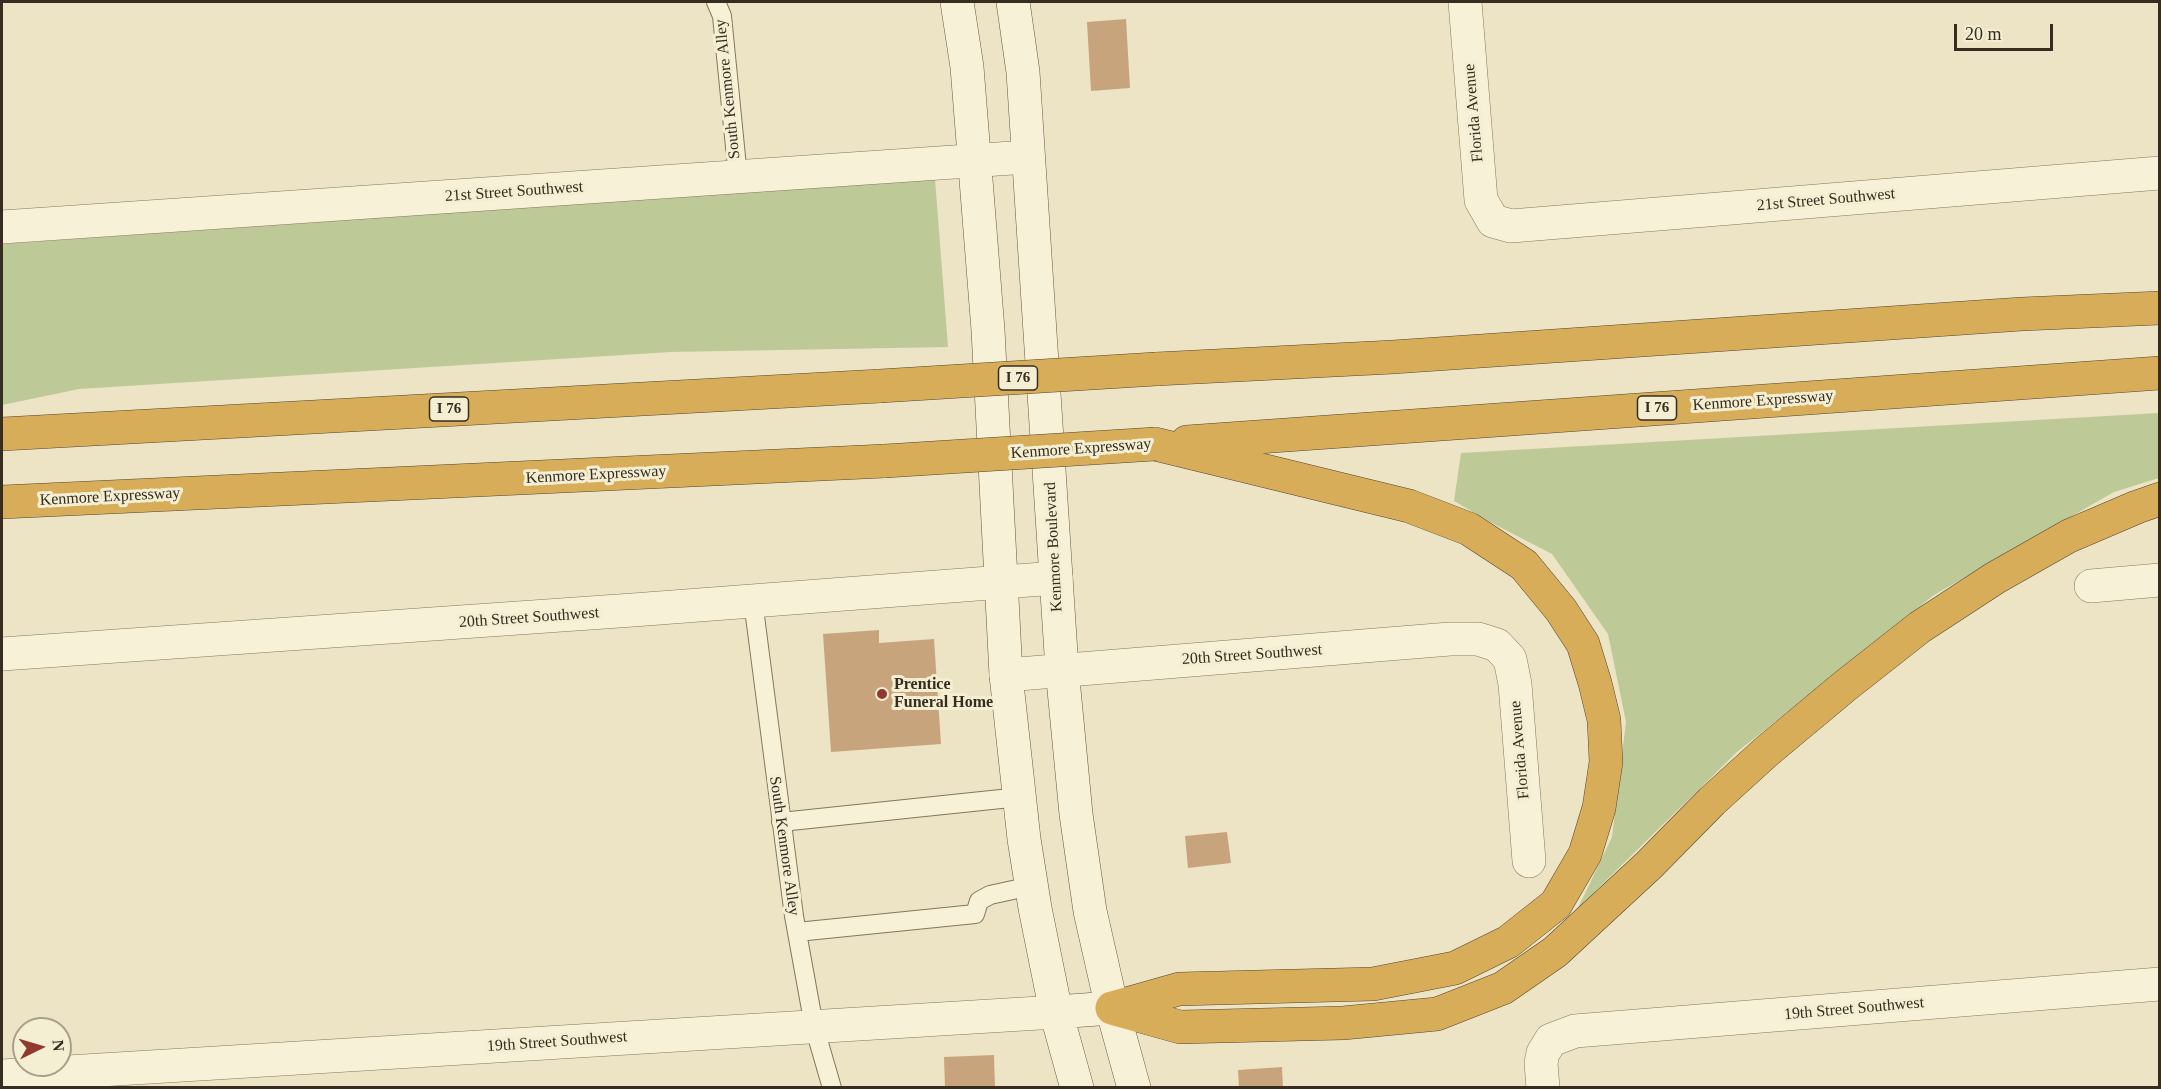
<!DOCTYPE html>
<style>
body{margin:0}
#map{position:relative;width:2161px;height:1089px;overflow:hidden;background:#ece4c4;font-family:Georgia,serif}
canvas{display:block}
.frame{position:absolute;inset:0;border:3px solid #362c1f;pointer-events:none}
.north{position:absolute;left:12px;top:1017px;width:60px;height:60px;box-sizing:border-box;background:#f4eed3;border:2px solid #a8a08b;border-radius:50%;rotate:85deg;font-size:16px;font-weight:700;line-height:24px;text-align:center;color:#362c1f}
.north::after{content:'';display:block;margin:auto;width:21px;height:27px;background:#91392f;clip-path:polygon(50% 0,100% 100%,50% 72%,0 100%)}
.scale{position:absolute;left:1954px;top:24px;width:99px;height:27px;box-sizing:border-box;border:3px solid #362c1f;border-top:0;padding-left:8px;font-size:18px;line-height:21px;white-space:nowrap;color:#362c1f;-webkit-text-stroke:4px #f4eed3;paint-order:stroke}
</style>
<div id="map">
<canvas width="2161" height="1089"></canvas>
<div class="frame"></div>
<div class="north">N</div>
<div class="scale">20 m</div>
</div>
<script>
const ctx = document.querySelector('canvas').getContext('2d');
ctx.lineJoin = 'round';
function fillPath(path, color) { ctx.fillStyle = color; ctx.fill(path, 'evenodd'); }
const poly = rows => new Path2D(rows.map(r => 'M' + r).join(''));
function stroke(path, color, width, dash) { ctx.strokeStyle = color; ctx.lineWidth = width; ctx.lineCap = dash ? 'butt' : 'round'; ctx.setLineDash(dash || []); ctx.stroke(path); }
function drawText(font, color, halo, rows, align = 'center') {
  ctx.font = font + ' Georgia,serif'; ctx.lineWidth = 6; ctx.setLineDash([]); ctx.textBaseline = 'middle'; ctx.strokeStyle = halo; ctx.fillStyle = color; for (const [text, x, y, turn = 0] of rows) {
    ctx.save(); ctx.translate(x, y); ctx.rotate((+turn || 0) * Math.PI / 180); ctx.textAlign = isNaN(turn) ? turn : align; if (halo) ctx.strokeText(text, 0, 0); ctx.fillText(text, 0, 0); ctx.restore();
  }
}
fillPath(poly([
 [935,179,948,347,671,352,79,389,2,405,2,244],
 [2159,413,2159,478,2114,492,1934,595,1737,752,1578,908,1612,837,1626,722,1608,634,1552,554,1492,523,1454,501,1461,453]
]), '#bec998');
fillPath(poly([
 [1126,19,1130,88,1091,91,1087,22],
 [879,630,879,643,934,639,941,744,831,752,823,634],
 [1227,832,1231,863,1188,868,1185,836],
 [994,1055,995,1088,945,1088,944,1057],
 [1282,1067,1283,1088,1239,1088,1238,1070]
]), '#c8a47c');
const lane = poly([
 [716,2,722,16,738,177],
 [753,601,794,916,814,1026,832,1088],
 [781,822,1020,797],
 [797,932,975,914,979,901,990,895,1031,886]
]);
const street = poly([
 [1465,2,1481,200,1493,221,1511,226,2160,173],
 [2,227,1027,157],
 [2091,586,2160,580],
 [2,654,633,610,1056,578],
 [1006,675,1450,639,1478,639,1497,645,1510,659,1515,684,1529,861],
 [2,1076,1056,1012],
 [1543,1088,1541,1063,1543,1053,1551,1040,1575,1031,2160,984]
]);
const secondary = poly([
 [957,2,967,67,988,330,1006,675,1024,839,1035,908,1056,1012,1077,1088],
 [1013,2,1023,72,1062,669,1076,814,1090,911,1112,1008,1134,1088],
 [1056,1012,1112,1008]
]);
const highway = poly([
 [1156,369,1393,357,2022,314,2160,308],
 [2,434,880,386],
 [1187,442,2160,373],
 [2,502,885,461],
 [1112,1008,1179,989,1373,984,1455,968,1508,942,1556,904,1585,854,1599,808,1606,762,1604,720,1595,683,1583,644,1561,610,1524,565,1469,529,1409,506,1155,444],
 [1112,1008,1180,1027,1343,1023,1437,1014,1503,988,1555,952,1649,865,1712,801,1767,751,1845,686,1920,627,1995,578,2069,536,2137,507,2160,499]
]);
stroke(lane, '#85765b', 20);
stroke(street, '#85765b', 34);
stroke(secondary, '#67573f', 34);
stroke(highway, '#53442f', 34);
stroke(lane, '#f7f1d7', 18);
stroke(street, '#f7f1d7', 33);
stroke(secondary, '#f7f1d7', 33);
stroke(highway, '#d7ad59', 33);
const highwayBridge = poly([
 [880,386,1156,369],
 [885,461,1155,444]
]);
stroke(highwayBridge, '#53442f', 34, []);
stroke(highwayBridge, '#d7ad59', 33);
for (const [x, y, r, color] of [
 [882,694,6,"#91392f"]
]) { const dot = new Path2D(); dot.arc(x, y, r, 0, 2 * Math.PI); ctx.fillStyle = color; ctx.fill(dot); stroke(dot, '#f4eed3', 2); }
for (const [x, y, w] of [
 [1018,378,39],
 [1657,408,39],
 [449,409,39]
]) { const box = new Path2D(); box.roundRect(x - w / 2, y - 12, w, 24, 4.5); ctx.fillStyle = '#f4eed3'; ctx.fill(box); stroke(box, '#362c1f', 1.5); }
drawText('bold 15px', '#362c1f', null, [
 ["I 76",1018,378],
 ["I 76",1657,408],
 ["I 76",449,409]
]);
drawText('16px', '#362c1f', '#f4eed3', [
 ["South Kenmore Alley",728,89,-96],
 ["Florida Avenue",1474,113,-95],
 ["21st Street Southwest",514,192,-4],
 ["21st Street Southwest",1826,200,-5],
 ["Kenmore Expressway",1763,401,-4],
 ["Kenmore Expressway",1081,449,-4],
 ["Kenmore Expressway",596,475,-3],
 ["Kenmore Expressway",110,497,-3],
 ["Kenmore Boulevard",1054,547,-93],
 ["20th Street Southwest",529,618,-4],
 ["20th Street Southwest",1252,655,-4],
 ["Florida Avenue",1520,750,-95],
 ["South Kenmore Alley",784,846,82],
 ["19th Street Southwest",1854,1009,-5],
 ["19th Street Southwest",557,1042,-4]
]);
drawText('bold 16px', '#362c1f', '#f4eed3', [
 ["Prentice",894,685],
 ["Funeral Home",894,703]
], 'left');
</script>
